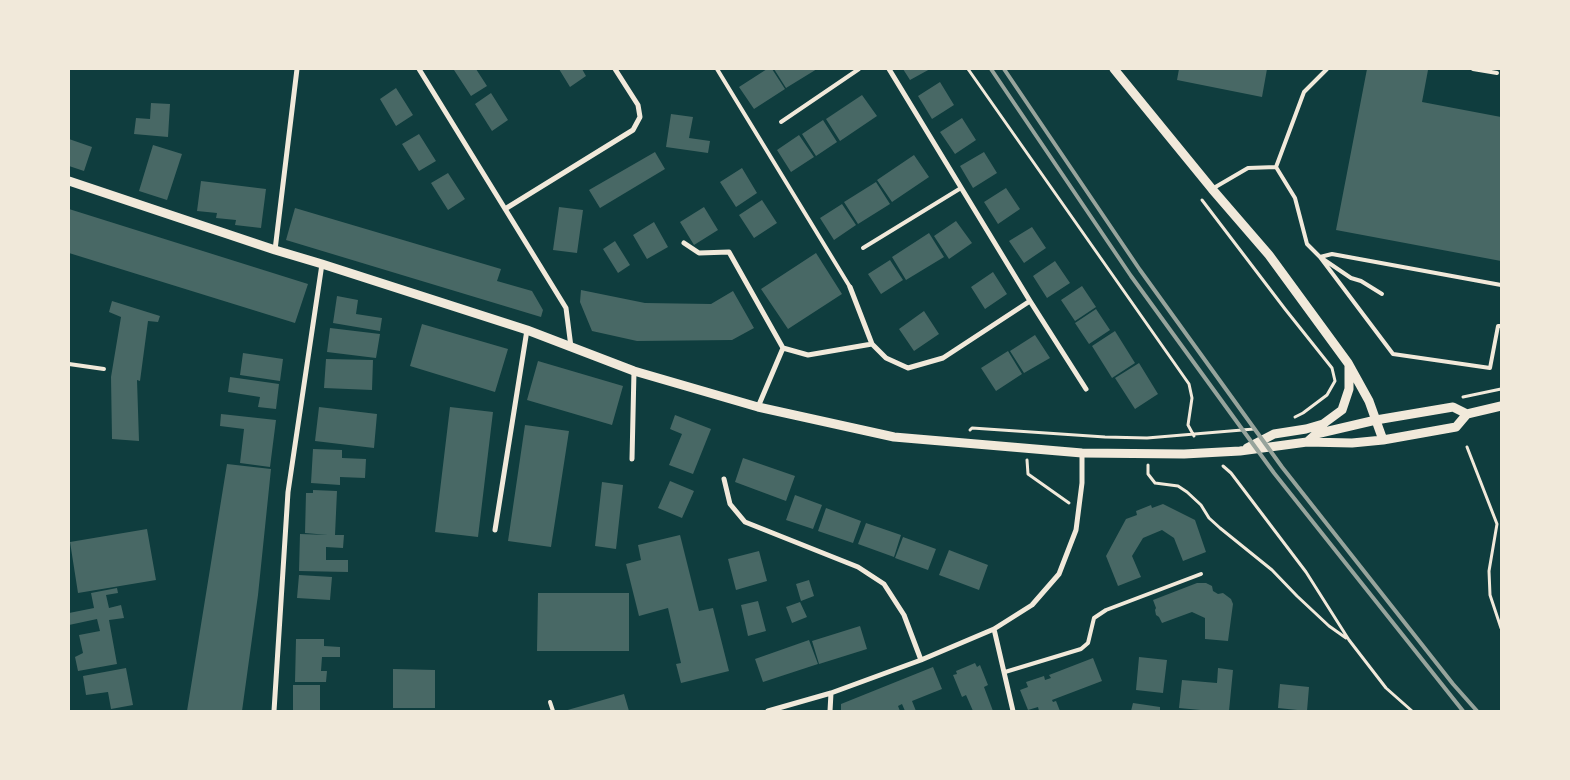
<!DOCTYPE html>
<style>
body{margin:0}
#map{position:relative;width:1570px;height:780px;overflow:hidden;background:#0f3d3e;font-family:"Roboto Condensed",sans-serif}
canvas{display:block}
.frame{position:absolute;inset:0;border:70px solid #f1e9da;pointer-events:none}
</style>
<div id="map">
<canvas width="1570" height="780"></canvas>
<div class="frame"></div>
</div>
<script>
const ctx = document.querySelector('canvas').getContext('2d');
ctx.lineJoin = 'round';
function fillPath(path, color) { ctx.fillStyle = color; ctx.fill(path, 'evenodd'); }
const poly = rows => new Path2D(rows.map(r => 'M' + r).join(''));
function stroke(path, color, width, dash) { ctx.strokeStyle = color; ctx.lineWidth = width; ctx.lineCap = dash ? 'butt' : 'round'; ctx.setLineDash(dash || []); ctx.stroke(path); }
fillPath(poly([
 [455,69,476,69,487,86,471,96,454,70],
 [559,69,582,69,586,76,570,87],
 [767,69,772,69,785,89,754,109,739,87],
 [774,69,817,69,786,88],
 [903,69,930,69,910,80],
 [1179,69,1267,69,1262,97,1177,80],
 [1367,69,1420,69,1428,70,1422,102,1501,117,1501,261,1336,230],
 [940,82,954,105,932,119,918,96],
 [396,88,413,115,396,126,380,99],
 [491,93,508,120,492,131,475,104],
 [862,95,877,116,840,141,826,119],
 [151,103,170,104,168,137,134,134,136,118,150,119],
 [671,114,693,117,689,138,710,141,708,153,666,147],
 [962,118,976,140,955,154,940,132],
 [823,120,837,142,816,156,802,134],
 [419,134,436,161,419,171,402,144],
 [799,135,814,157,791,172,777,150],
 [69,139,92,147,84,171,69,166],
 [153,145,182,154,167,200,139,191],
 [655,152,665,169,600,208,589,190],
 [984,152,997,173,973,188,960,166],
 [914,155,929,177,892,202,877,180],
 [742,168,757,193,736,207,720,182],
 [448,173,465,199,448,210,431,183],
 [201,181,266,189,261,228,235,225,236,220,216,218,217,213,197,211],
 [876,182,890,204,858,224,844,202],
 [1006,188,1020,209,998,224,984,202],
 [762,200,777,223,754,238,739,215],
 [842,204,856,225,834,240,820,218],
 [559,207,583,210,577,253,553,250],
 [704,207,718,230,694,245,680,222],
 [295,208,501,269,497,281,532,291,543,310,541,317,286,240],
 [69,209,308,284,295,323,69,253],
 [956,221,972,243,949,259,934,236],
 [654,222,668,247,647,259,633,235],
 [1032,227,1046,248,1024,263,1009,241],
 [929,233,944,257,906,280,892,257],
 [615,241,630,265,618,273,603,249],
 [816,253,842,294,788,329,761,289],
 [890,260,903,280,881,294,868,274],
 [1055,261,1070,283,1047,298,1033,276],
 [993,272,1007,294,985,309,971,287],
 [1082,286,1096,307,1075,321,1061,300],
 [581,290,645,303,711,304,733,291,754,328,732,340,637,341,592,331,580,302],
 [337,296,358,300,356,314,382,318,380,331,333,323],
 [112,301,160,316,158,322,148,321,140,381,137,380,139,441,112,439,111,377,121,317,109,312],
 [1096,309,1110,330,1089,344,1075,323],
 [924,311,939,334,914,351,899,329],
 [422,324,508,349,495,392,410,366],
 [330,328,380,334,376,358,327,352],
 [1115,331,1135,363,1112,378,1092,346],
 [1035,335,1050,358,1024,373,1010,351],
 [1008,351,1022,374,996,391,981,368],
 [243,353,283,359,280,381,240,375],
 [326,359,373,360,372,390,324,388],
 [538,361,623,386,612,425,527,400],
 [1139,363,1158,394,1135,409,1115,378],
 [230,377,279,384,276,409,258,407,260,397,228,392],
 [319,407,377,414,374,448,315,441],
 [450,407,493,412,478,537,435,532],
 [221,414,276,420,270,467,240,463,244,429,220,426],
 [675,415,711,429,693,474,669,465,682,434,670,429],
 [525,425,569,431,551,547,508,541],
 [313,449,342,450,342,458,366,459,365,478,340,477,340,485,311,483],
 [743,458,795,476,786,501,735,482],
 [227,464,271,469,258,595,242,711,187,711],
 [670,481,694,491,682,518,658,508],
 [602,482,623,485,616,549,595,546],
 [313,490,337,491,335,535,344,535,343,548,326,547,326,560,348,560,348,572,299,571,300,534,328,535,305,533,306,493,313,493],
 [795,495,822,505,813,529,786,520],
 [1163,504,1195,520,1206,552,1183,561,1174,538,1162,530,1143,538,1132,556,1141,577,1118,586,1106,556,1126,519,1137,515,1136,511,1151,505,1152,508],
 [826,508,861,521,853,543,818,531],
 [866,523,901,535,894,557,858,544],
 [147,529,156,580,78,593,70,542],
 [680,535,699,611,713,608,729,671,681,683,676,664,681,663,668,608,639,616,626,564,641,560,638,545],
 [903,537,936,549,928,570,895,558],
 [949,550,988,565,979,590,939,575],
 [759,551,767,581,736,590,728,559],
 [299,575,332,577,330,600,297,598],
 [809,580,814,596,801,601,796,584],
 [1197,583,1206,583,1212,586,1213,591,1218,594,1223,593,1231,599,1233,604,1228,641,1205,639,1205,618,1192,612,1162,623,1159,617,1156,615,1155,610,1156,608,1153,600],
 [117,588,118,593,106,595,109,608,121,605,124,618,109,620,117,664,78,671,75,657,83,653,79,635,100,631,97,619,69,625,69,613,94,608,91,593],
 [538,593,629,593,629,651,537,651],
 [758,601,766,631,748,636,741,605],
 [800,602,807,617,792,623,786,607],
 [860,626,867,649,819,664,812,641],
 [296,639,324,639,324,646,340,647,340,657,322,657,321,671,327,671,326,682,295,682],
 [809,640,818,664,763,682,755,659],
 [1139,657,1167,660,1163,693,1136,690],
 [1093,658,1102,681,1052,700,1053,702,1056,701,1060,711,1039,711,1038,707,1028,710,1020,690,1028,687,1026,682,1044,676,1045,680,1051,678,1049,675],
 [975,663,977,667,980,665,988,685,984,687,993,711,973,711,966,695,962,697,953,675,957,674,956,671],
 [933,667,942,689,912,701,916,711,905,711,902,704,898,706,900,711,841,711,841,704],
 [126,668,133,705,111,709,108,692,86,695,83,676],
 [1218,668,1233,670,1229,711,1211,711,1179,708,1182,680,1217,683],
 [393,669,435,670,435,708,393,708],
 [1280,684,1309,687,1307,711,1278,708],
 [293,685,320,685,320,711,293,711],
 [624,694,629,711,564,711],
 [1133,703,1160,707,1160,711,1131,711]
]), '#486865');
stroke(poly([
 [968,69,1189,384,1192,398,1188,425,1194,436],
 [1202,200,1285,309,1332,368,1335,381,1327,395,1303,413,1295,417],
 [1463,397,1501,389],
 [970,430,972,428,1105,437,1147,438,1254,429],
 [1467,447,1497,524,1489,571,1490,595,1501,628],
 [1027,460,1028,474,1069,503],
 [1148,465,1148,474,1155,483,1178,486,1187,492,1201,505,1209,518,1220,528,1272,570,1297,596,1329,626,1346,638],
 [1223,466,1231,473,1306,572,1349,640,1386,688,1412,711]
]), '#f1e9da', 3);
stroke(poly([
 [717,69,850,287],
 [1473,69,1497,73],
 [781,122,859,69],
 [1276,167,1304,92,1327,69],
 [1212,189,1248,168,1276,167,1295,198,1307,244,1320,257,1351,278,1361,281,1382,294],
 [863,248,961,188],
 [1501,285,1332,254,1320,257,1393,354,1490,368,1498,326,1501,326],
 [69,364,104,369],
 [1005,672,1081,649,1088,643,1094,618,1106,610,1201,574],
 [550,702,553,711]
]), '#f1e9da', 4);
stroke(poly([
 [419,69,566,308,571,347],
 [889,69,1030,301,1086,389],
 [505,209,633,130,640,117,638,105,615,69],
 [684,243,699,253,729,252,783,348],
 [275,250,297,69],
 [872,344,886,358,908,368,943,358,1030,301],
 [758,407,783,348,808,355,872,344,850,287],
 [632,459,634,371],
 [724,479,730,504,745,522,858,567,884,584,904,615,921,660],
 [495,530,527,330],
 [994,629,1013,711],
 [274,711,288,492,322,264],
 [768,711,831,693,921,660,994,629,1032,605,1059,574,1076,530,1082,483,1082,453],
 [830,711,831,693]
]), '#f1e9da', 5);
stroke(poly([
 [1114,69,1212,189,1269,255,1348,363,1369,401,1383,440],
 [69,181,275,250,322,264,527,330,634,371,758,407,894,437,1082,453,1184,454,1240,451,1307,442,1352,443,1383,440,1456,427,1467,414,1501,406],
 [1307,442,1316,434,1376,420,1453,407,1467,414],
 [1247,448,1274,434,1306,429,1323,424,1342,410,1349,389,1349,365]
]), '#f1e9da', 9);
stroke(poly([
 [991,69,1131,276,1274,473,1463,711],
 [1004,69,1140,270,1282,467,1453,684,1477,711]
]), '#97a49c', 4);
</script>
